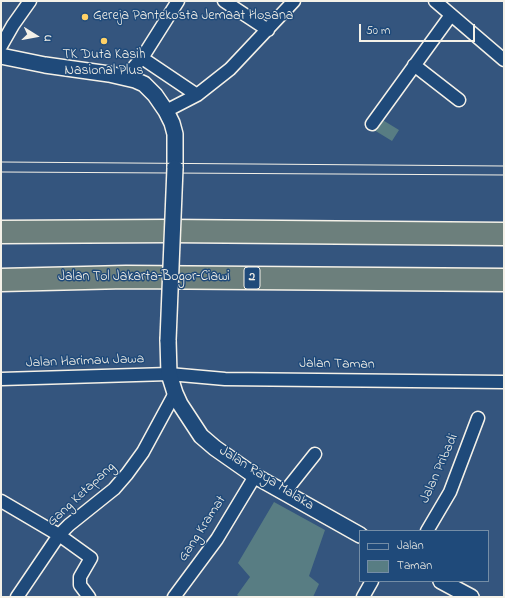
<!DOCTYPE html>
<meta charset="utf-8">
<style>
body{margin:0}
#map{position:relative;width:505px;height:598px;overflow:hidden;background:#34557e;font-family:"Indie Flower",sans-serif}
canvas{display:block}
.frame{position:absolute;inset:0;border:2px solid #f4f1e8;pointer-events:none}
.legend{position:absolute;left:359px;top:530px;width:130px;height:52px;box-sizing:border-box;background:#1f4a7a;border:1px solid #748da6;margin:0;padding:5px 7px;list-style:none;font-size:12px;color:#f4f1e8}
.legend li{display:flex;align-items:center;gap:8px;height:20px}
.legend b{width:20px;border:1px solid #748da6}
.north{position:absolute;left:16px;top:16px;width:40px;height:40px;-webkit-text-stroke:3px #1f4a7a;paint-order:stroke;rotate:101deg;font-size:11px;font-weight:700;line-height:16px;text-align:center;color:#f4f1e8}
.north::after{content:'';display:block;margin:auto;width:14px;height:18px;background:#f4f1e8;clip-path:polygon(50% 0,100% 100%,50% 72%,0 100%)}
.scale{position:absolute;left:359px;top:24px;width:116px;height:18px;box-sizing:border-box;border:2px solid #f4f1e8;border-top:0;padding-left:5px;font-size:12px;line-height:14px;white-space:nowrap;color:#f4f1e8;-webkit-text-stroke:3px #1f4a7a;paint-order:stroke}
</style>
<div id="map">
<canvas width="505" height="598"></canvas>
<div class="frame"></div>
<ul class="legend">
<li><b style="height:5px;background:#1f4a7a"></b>Jalan</li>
<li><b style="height:11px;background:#587d83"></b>Taman</li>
</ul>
<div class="north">U</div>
<div class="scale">50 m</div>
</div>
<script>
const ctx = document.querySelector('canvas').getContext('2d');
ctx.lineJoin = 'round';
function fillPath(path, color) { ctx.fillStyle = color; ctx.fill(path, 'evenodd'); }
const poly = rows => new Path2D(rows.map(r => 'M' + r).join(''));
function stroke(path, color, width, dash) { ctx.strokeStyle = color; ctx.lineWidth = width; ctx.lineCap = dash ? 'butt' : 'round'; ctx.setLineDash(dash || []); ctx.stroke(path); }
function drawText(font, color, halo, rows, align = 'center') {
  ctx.font = font + ' "Indie Flower",sans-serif'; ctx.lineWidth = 3; ctx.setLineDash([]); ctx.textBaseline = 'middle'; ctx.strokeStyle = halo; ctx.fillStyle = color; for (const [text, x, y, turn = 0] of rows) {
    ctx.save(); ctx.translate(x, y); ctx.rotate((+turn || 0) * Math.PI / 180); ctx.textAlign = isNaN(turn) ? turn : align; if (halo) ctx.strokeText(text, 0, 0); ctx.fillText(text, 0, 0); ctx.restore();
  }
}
fillPath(poly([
 [381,119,399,130,392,141,374,130],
 [274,502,325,530,309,576,319,584,313,597,240,597,237,595,250,577,238,563]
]), '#587d83');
const minor = poly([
 [224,1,268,30],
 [435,1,504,60],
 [1,46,13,25,30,1],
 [142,58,197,95],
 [414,65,459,100],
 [125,77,142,58,178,1],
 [166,111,197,95,230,69,294,1],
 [372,124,451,15],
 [1,379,169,374,225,379,504,382],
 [284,493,315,454],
 [1,501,59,535,91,558,80,577,80,585,89,597],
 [427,531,450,492,478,418],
 [17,597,59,535,69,525,114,489,127,474,143,452,175,393],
 [174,597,217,539,255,476],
 [363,597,372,581]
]);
const tertiary = poly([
 [1,56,45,65,109,74,135,80,144,84,155,95,166,111,172,123,175,134,175,168],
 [168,340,169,374,175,393,180,404,201,436,215,448,255,476,360,535],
 [441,581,471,597]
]);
const motorway = poly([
 [1,232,170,231,504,234],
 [1,280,126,277,504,280]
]);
stroke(minor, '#f4f1e8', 15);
stroke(tertiary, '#f4f1e8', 18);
stroke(motorway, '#f4f1e8', 25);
stroke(minor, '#1f4a7a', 12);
stroke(tertiary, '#1f4a7a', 15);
stroke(motorway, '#6c7f7c', 22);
stroke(poly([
 [1,162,504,166],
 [1,172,504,175]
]), '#f4f1e8', 1);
const tertiaryBridge = poly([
 [168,340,175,168]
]);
stroke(tertiaryBridge, '#f4f1e8', 18, []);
stroke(tertiaryBridge, '#1f4a7a', 15);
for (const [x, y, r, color] of [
 [85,17,4,"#ffd166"],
 [104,41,4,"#ffd166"]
]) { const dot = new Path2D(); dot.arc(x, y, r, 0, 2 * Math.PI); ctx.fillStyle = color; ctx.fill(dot); stroke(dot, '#1f4a7a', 1.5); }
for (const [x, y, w] of [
 [252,278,16]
]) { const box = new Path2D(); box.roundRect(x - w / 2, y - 11, w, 22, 3); ctx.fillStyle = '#1f4a7a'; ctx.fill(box); stroke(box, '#f4f1e8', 1); }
drawText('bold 13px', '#f4f1e8', null, [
 ["2",252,278]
]);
drawText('14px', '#f4f1e8', '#1f4a7a', [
 ["Gereja Pantekosta Jemaat Hosana",93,17],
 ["TK Duta Kasih",104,56,"center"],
 ["Nasional Plus",104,72,"center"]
], 'left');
drawText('14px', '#f4f1e8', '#1f4a7a', [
 ["Jalan Tol Jakarta–Bogor–Ciawi",144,278],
 ["Jalan Harimau Jawa",85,362,-2],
 ["Jalan Taman",337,365,1],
 ["Jalan Pribadi",440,469,-66],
 ["Jalan Raya Malaka",266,479,32],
 ["Gang Ketapang",82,495,-43],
 ["Gang Kramat",203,529,-57]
]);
</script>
